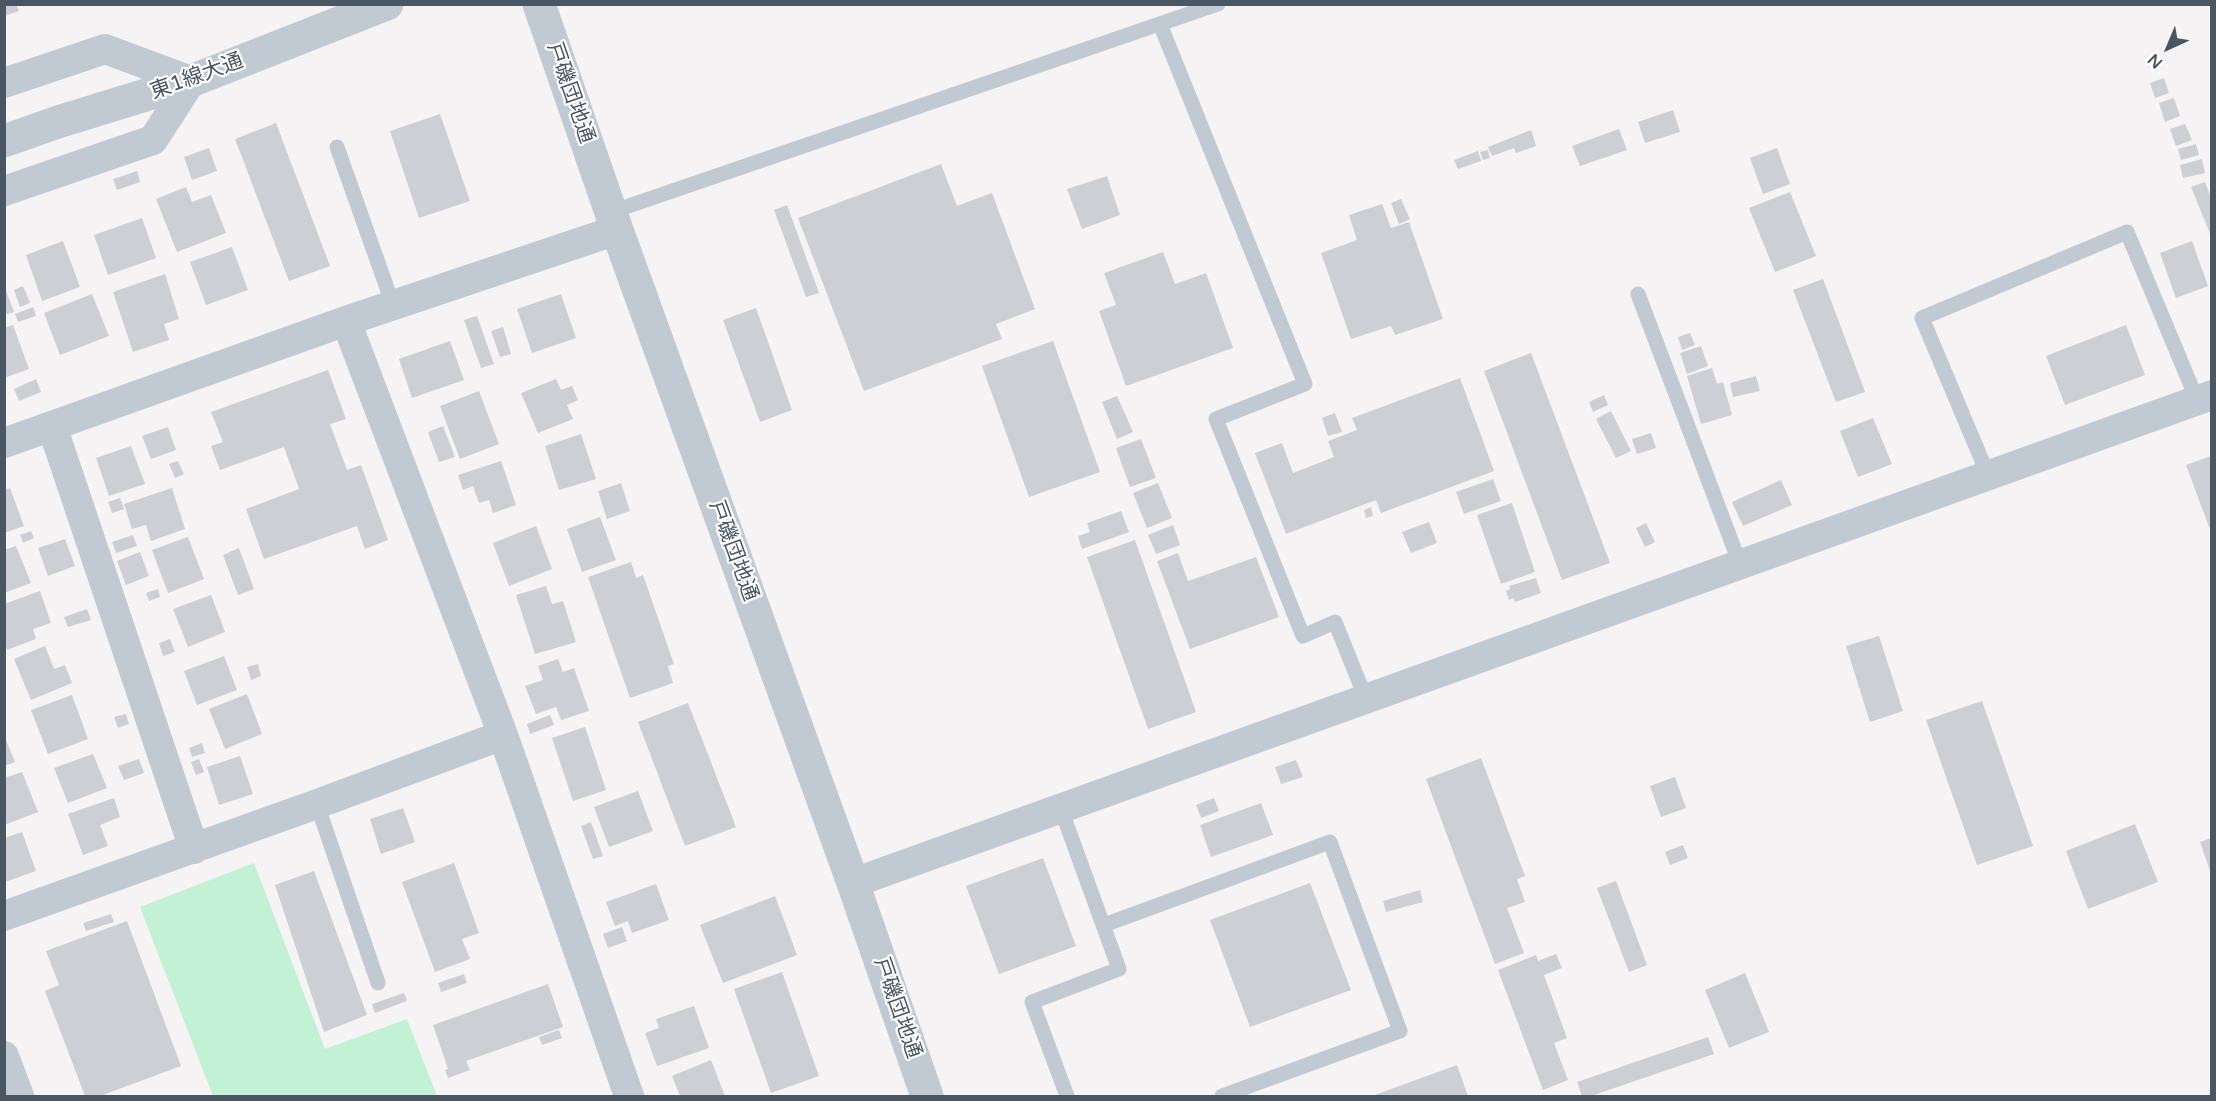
<!DOCTYPE html>
<meta charset="utf-8">
<style>
body{margin:0}
#map{position:relative;width:2216px;height:1101px;overflow:hidden;background:#f5f3f3;font-family:"Varela Round",sans-serif}
canvas{display:block}
.frame{position:absolute;inset:0;border:6px solid #4a5661;pointer-events:none}
.north{position:absolute;left:2138px;top:18px;width:60px;height:60px;-webkit-text-stroke:4px #fff;paint-order:stroke;rotate:224deg;font-size:16px;font-weight:700;line-height:24px;text-align:center;color:#4a5661}
.north::after{content:'';display:block;margin:auto;width:21px;height:27px;background:#4a5661;clip-path:polygon(50% 0,100% 100%,50% 72%,0 100%)}
</style>
<div id="map">
<canvas width="2216" height="1101"></canvas>
<div class="frame"></div>
<div class="north">N</div>
</div>
<script>
const ctx = document.querySelector('canvas').getContext('2d');
ctx.lineJoin = 'round';
function fillPath(path, color) { ctx.fillStyle = color; ctx.fill(path, 'evenodd'); }
const poly = rows => new Path2D(rows.map(r => 'M' + r).join(''));
function stroke(path, color, width, dash) { ctx.strokeStyle = color; ctx.lineWidth = width; ctx.lineCap = dash ? 'butt' : 'round'; ctx.setLineDash(dash || []); ctx.stroke(path); }
function drawText(font, color, halo, rows, align = 'center') {
  ctx.font = font + ' "Varela Round","Noto Sans JP",sans-serif'; ctx.lineWidth = 4.5; ctx.setLineDash([]); ctx.textBaseline = 'middle'; ctx.strokeStyle = halo; ctx.fillStyle = color; for (const [text, x, y, turn = 0] of rows) {
    ctx.save(); ctx.translate(x, y); ctx.rotate((+turn || 0) * Math.PI / 180); ctx.textAlign = isNaN(turn) ? turn : align; if (halo) ctx.strokeText(text, 0, 0); ctx.fillText(text, 0, 0); ctx.restore();
  }
}
fillPath(poly([
 [254,863,325,1049,407,1019,437,1096,213,1096,140,907]
]), '#c3f1d5');
fillPath(poly([
 [4,4,16,4,19,11,4,16],
 [2164,78,2169,93,2155,98,2150,83],
 [2174,98,2180,116,2165,122,2159,103],
 [1673,110,1680,132,1645,143,1638,122],
 [440,114,470,201,419,218,390,131],
 [276,123,330,266,289,281,235,139],
 [2185,124,2192,140,2176,146,2170,129],
 [1619,129,1627,150,1580,166,1572,146],
 [1531,130,1536,146,1516,153,1514,148,1492,156,1488,147],
 [2196,144,2199,155,2181,160,2178,149],
 [209,148,217,171,192,180,184,157],
 [1777,148,1790,184,1763,194,1750,158],
 [1488,150,1490,158,1483,160,1480,152],
 [1478,151,1481,161,1458,169,1454,160],
 [2202,159,2205,173,2183,178,2180,165],
 [941,164,957,206,992,193,1035,309,996,324,1002,339,864,391,798,218],
 [137,171,140,182,117,190,113,179],
 [1107,176,1120,215,1082,229,1067,189],
 [2205,182,2211,198,2211,236,2191,187],
 [186,187,192,202,211,195,226,233,177,252,156,199],
 [1790,192,1816,256,1775,272,1749,208],
 [1401,199,1410,219,1399,224,1391,203],
 [1382,204,1391,228,1409,222,1443,319,1395,335,1391,326,1351,339,1321,253,1357,240,1349,215],
 [787,205,819,293,806,297,774,210],
 [142,218,156,258,108,275,94,235],
 [63,241,80,287,42,301,26,255],
 [2192,241,2208,286,2176,298,2160,253],
 [232,247,248,290,206,305,190,262],
 [1163,252,1175,284,1206,273,1233,348,1126,386,1099,311,1116,305,1104,273],
 [165,274,179,319,164,324,169,340,133,352,113,292],
 [1823,279,1865,392,1836,402,1793,290],
 [4,285,14,312,4,315],
 [23,286,30,303,20,307,14,290],
 [92,294,109,336,60,355,44,313],
 [561,294,576,338,532,353,517,309],
 [33,307,36,316,18,322,15,314],
 [756,308,792,410,760,422,723,320],
 [477,316,494,364,481,368,464,320],
 [13,325,29,369,4,378,4,328],
 [2126,325,2145,375,2065,405,2046,356],
 [503,327,511,354,500,357,491,331],
 [1690,333,1695,345,1682,350,1678,337],
 [450,341,464,380,412,398,399,359],
 [1053,341,1100,472,1029,497,982,366],
 [1701,346,1708,366,1687,374,1680,353],
 [1531,353,1610,563,1562,580,1484,371],
 [1712,368,1717,384,1723,382,1732,415,1701,424,1687,376],
 [328,370,346,419,330,424,347,470,361,465,388,540,365,549,357,526,264,559,246,509,299,489,284,447,220,470,211,446,223,442,211,412],
 [1756,376,1760,391,1733,397,1730,383],
 [1460,378,1494,471,1381,513,1376,500,1286,534,1255,453,1282,443,1293,473,1334,457,1328,441,1357,430,1352,418],
 [36,379,41,392,19,401,14,389],
 [556,379,561,390,572,386,578,400,567,405,573,419,538,433,521,393],
 [479,391,499,444,460,459,440,406],
 [1604,395,1608,405,1593,412,1589,402],
 [1117,396,1133,432,1117,439,1102,402],
 [1611,411,1631,451,1616,458,1596,419],
 [1335,413,1342,432,1328,436,1322,418],
 [1873,418,1892,464,1858,477,1840,431],
 [443,426,455,457,439,462,428,432],
 [168,427,176,450,151,459,142,436],
 [1651,433,1656,448,1637,454,1632,439],
 [581,434,596,479,559,490,545,446],
 [1141,439,1156,478,1130,487,1116,448],
 [131,446,145,484,109,496,96,458],
 [2211,456,2211,526,2209,527,2186,465],
 [178,461,184,474,175,478,169,464],
 [501,461,516,505,493,513,489,500,479,503,473,486,463,490,458,475],
 [1493,479,1501,501,1464,514,1456,492],
 [1781,480,1792,505,1743,526,1732,502],
 [621,483,630,511,607,519,598,491],
 [1158,483,1172,518,1147,528,1133,493],
 [10,488,24,526,4,533,4,490],
 [172,488,185,529,151,541,146,525,132,529,124,504],
 [120,498,124,509,112,513,108,502],
 [1512,503,1535,572,1501,584,1477,515],
 [1371,507,1373,516,1366,518,1364,510],
 [1121,511,1129,532,1082,549,1078,536,1090,532,1087,523],
 [600,517,616,560,582,572,567,529],
 [1429,522,1437,543,1411,553,1402,532],
 [1646,523,1655,542,1645,547,1636,528],
 [1173,525,1180,545,1156,554,1148,535],
 [536,526,552,569,509,586,493,543],
 [31,531,34,538,23,543,20,535],
 [133,535,137,546,116,553,112,542],
 [188,537,204,579,168,593,152,550],
 [65,539,75,566,48,576,38,548],
 [1135,540,1196,712,1148,729,1087,557],
 [16,546,31,583,4,593,4,550],
 [239,548,254,589,238,595,223,555],
 [140,552,149,576,126,585,117,561],
 [1178,553,1188,581,1256,557,1279,617,1190,649,1157,561],
 [631,562,636,578,643,575,674,664,668,666,673,683,630,698,588,577],
 [1536,578,1541,593,1515,602,1513,598,1509,600,1506,591,1510,589,1509,586],
 [546,586,552,604,563,601,576,642,535,654,516,595],
 [158,589,160,597,149,601,146,593],
 [40,591,51,623,33,629,36,639,7,650,4,642,4,604],
 [211,595,225,632,188,647,173,609],
 [87,609,91,620,68,627,64,617],
 [1879,636,1903,711,1870,722,1846,646],
 [170,639,175,652,163,656,159,643],
 [45,646,54,669,65,665,72,683,31,700,14,659],
 [224,656,237,690,197,705,184,671],
 [558,659,563,672,574,668,589,711,561,720,556,707,536,714,525,686,543,680,538,666],
 [258,664,261,676,251,680,247,667],
 [247,694,262,734,225,749,209,709],
 [72,695,88,739,48,754,31,710],
 [1982,701,2033,846,1977,865,1926,720],
 [688,703,736,827,685,846,638,722],
 [126,714,129,724,118,728,114,717],
 [550,715,554,725,530,734,527,724],
 [585,727,606,790,573,801,552,738],
 [4,735,15,762,4,766],
 [202,743,205,753,192,757,189,748],
 [93,754,107,788,68,803,54,768],
 [240,756,253,794,219,805,207,767],
 [1481,758,1525,876,1517,879,1525,902,1507,908,1524,953,1495,964,1426,779],
 [139,759,144,773,124,780,118,766],
 [199,759,204,772,196,775,191,762],
 [1296,760,1303,777,1281,784,1275,767],
 [22,772,38,812,4,825,4,778],
 [1675,777,1686,808,1661,817,1650,786],
 [638,791,653,831,609,847,594,807],
 [114,798,120,817,100,825,108,846,83,855,68,814],
 [1214,798,1219,811,1201,818,1196,805],
 [1261,803,1273,835,1211,857,1200,825],
 [403,808,415,842,381,854,370,819],
 [591,822,603,856,593,859,581,826],
 [2135,824,2158,882,2088,909,2066,851],
 [22,832,36,871,5,882,5,838],
 [2211,838,2211,871,2210,871,2200,842],
 [1683,845,1688,858,1670,865,1665,852],
 [1043,858,1076,946,999,974,966,886],
 [454,863,479,933,462,939,470,959,435,972,402,882],
 [314,871,367,1015,324,1032,275,885],
 [1616,881,1647,965,1629,972,1597,888],
 [1310,883,1351,990,1250,1027,1210,920],
 [656,884,669,920,632,933,628,921,615,926,606,902],
 [1420,890,1423,902,1386,912,1383,901],
 [775,896,797,955,723,983,700,925],
 [111,914,114,922,86,931,83,923],
 [127,921,181,1066,100,1096,85,1096,45,991,59,985,46,951],
 [622,927,627,941,608,948,603,934],
 [1556,954,1562,968,1544,975,1567,1038,1554,1043,1568,1080,1543,1090,1498,970,1536,955,1538,961],
 [782,972,819,1076,771,1093,734,989],
 [1745,973,1769,1032,1729,1048,1705,990],
 [464,974,467,983,441,992,438,983],
 [548,984,563,1027,466,1061,470,1070,448,1078,445,1070,448,1069,433,1025],
 [404,993,407,1001,375,1013,372,1004],
 [694,1006,709,1048,657,1066,645,1033,659,1028,656,1019],
 [559,1030,562,1038,542,1045,539,1037],
 [1708,1037,1714,1054,1591,1096,1582,1096,1577,1082],
 [711,1060,725,1096,680,1096,672,1076],
 [1457,1065,1468,1096,1372,1096]
]), '#cdcfd5');
stroke(poly([
 [1160,24,1305,384,1216,419,1303,636,1335,622,1366,699],
 [337,147,393,305],
 [611,212,1218,4],
 [1638,294,1740,564],
 [1988,475,1922,318,2127,232,2197,400],
 [317,804,378,983],
 [1061,809,1119,969,1032,1002,1067,1096],
 [1104,925,1330,842,1400,1031,1222,1096]
]), '#c1cad2', 15);
stroke(poly([
 [4,83,105,49,191,81,153,140,4,191],
 [346,321,503,735,629,1096],
 [52,426,194,849],
 [4,443,346,321,617,230],
 [853,883,2212,395],
 [4,916,317,804,503,735],
 [4,1056,19,1096]
]), '#c1cad2', 30);
stroke(poly([
 [539,4,617,230,853,883,927,1096],
 [4,141,58,122,191,81,387,4]
]), '#c1cad2', 33);
drawText('21px', '#4a5661', '#fff', [
 ["東1線大通",197,77,-20],
 ["戸磯団地通",570,93,71],
 ["戸磯団地通",733,551,70],
 ["戸磯団地通",897,1008,71]
]);
</script>
